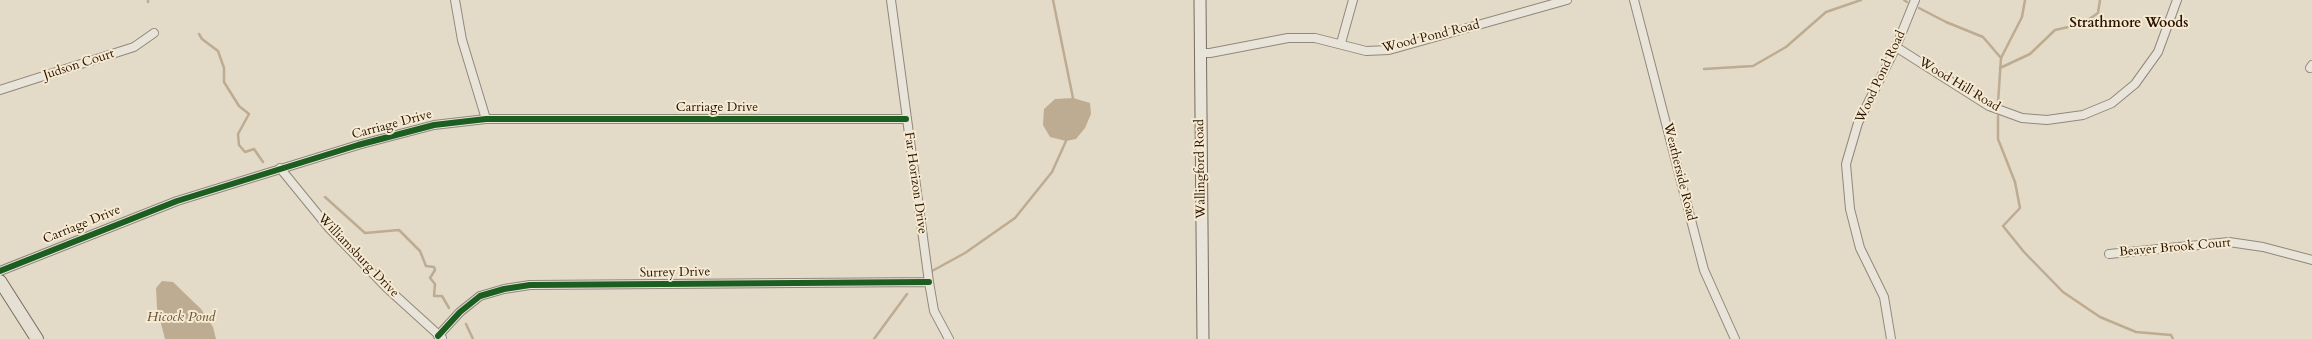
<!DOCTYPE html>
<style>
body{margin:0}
canvas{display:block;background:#e3dac7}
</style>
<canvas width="2312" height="339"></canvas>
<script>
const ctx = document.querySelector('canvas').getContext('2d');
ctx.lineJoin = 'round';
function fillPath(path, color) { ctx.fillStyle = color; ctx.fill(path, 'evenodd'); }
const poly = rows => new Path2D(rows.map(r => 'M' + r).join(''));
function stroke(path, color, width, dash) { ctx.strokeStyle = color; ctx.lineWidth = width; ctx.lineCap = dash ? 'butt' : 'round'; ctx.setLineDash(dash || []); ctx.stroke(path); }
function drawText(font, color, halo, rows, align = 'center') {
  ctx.font = font + ' Cardo,serif'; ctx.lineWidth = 4; ctx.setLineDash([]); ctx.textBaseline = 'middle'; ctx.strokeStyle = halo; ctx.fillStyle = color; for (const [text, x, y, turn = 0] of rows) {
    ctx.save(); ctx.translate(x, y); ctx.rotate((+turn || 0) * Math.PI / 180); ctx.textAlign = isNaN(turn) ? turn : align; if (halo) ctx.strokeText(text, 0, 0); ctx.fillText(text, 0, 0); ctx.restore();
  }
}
fillPath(poly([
 [1073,98,1090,103,1091,114,1085,128,1076,139,1066,141,1050,137,1043,125,1044,109,1055,99],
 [162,281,173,282,201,309,213,327,216,339,165,339,157,308,156,288]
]), '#bdac92');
stroke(poly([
 [148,0,148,2],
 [1053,0,1073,98],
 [1904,0,1907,2],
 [1919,8,1946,22,1983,37,2001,58],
 [199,34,202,39,218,51,224,68,224,82,239,106,249,114,238,134,239,145,245,152,254,149,263,162],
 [2000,68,2030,54,2055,30,2082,24,2098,13,2100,0],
 [1704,69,1753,66,1786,47,1826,12,1861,0],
 [1998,103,2001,58,2022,17,2025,0],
 [1998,116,1998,139,2015,182,2020,208,2003,226,2024,252,2063,292,2100,317,2136,332,2171,335,2173,339],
 [325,197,365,233,399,230,420,251,426,266,434,267,435,270,430,278,435,284,434,296,442,296,449,308],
 [932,271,965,253,1015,218,1052,172,1066,141],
 [466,324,473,339],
 [874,339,907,294]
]), '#bdac92', 2.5);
const street = poly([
 [455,0,462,40,486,119],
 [891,0,929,282,934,311,949,339],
 [1634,0,1704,270,1735,339],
 [1341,43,1353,0],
 [1896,47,1989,106,2022,118,2047,120,2083,115,2112,103,2135,84,2158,52,2177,0],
 [1200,53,1210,53,1288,38,1315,38,1366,51,1389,50,1567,0],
 [2310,68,2312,65],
 [0,90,134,47,154,33],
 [280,168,329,228,387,288,442,338],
 [2109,254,2229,242,2263,247,2312,260],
 [0,271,177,201,358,145,434,125,486,119,906,119],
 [438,336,460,312,480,296,504,289,530,285,929,282],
 [1891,339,1884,297,1860,248,1850,209,1846,164,1858,123,1896,47,1915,0]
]);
const secondary = poly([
 [1200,0,1203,339]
]);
const primary = poly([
 [0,281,37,339]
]);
stroke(street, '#90887b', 10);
stroke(secondary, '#766d61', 13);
stroke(primary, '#766d61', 14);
stroke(street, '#e9e4da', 8);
stroke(secondary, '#e9e4da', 11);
stroke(primary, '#e5dfd4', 12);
stroke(poly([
 [0,271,177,201,358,145,434,125,486,119,906,119],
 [438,336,460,312,480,296,504,289,530,285,929,282]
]), '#1b5e20', 6);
drawText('13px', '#2a1100', '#f5ead2', [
 ["Wood Pond Road",1431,37,-14],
 ["Judson Court",79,65,-18],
 ["Wood Pond Road",1881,77,-65],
 ["Wood Hill Road",1959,85,31],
 ["Carriage Drive",717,108],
 ["Carriage Drive",392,125,-15],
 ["Wallingford Road",1201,169,-91],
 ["Weatherside Road",1679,172,76],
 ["Far Horizon Drive",915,183,82],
 ["Carriage Drive",82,225,-22],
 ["Beaver Brook Court",2175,248,-5],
 ["Williamsburg Drive",358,256,46],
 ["Surrey Drive",675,273,-1]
]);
drawText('bold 14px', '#2a1100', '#f5ead2', [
 ["Strathmore Woods",2129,24]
]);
drawText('italic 14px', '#654e37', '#f5ead2', [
 ["Hicock Pond",181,318]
]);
</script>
